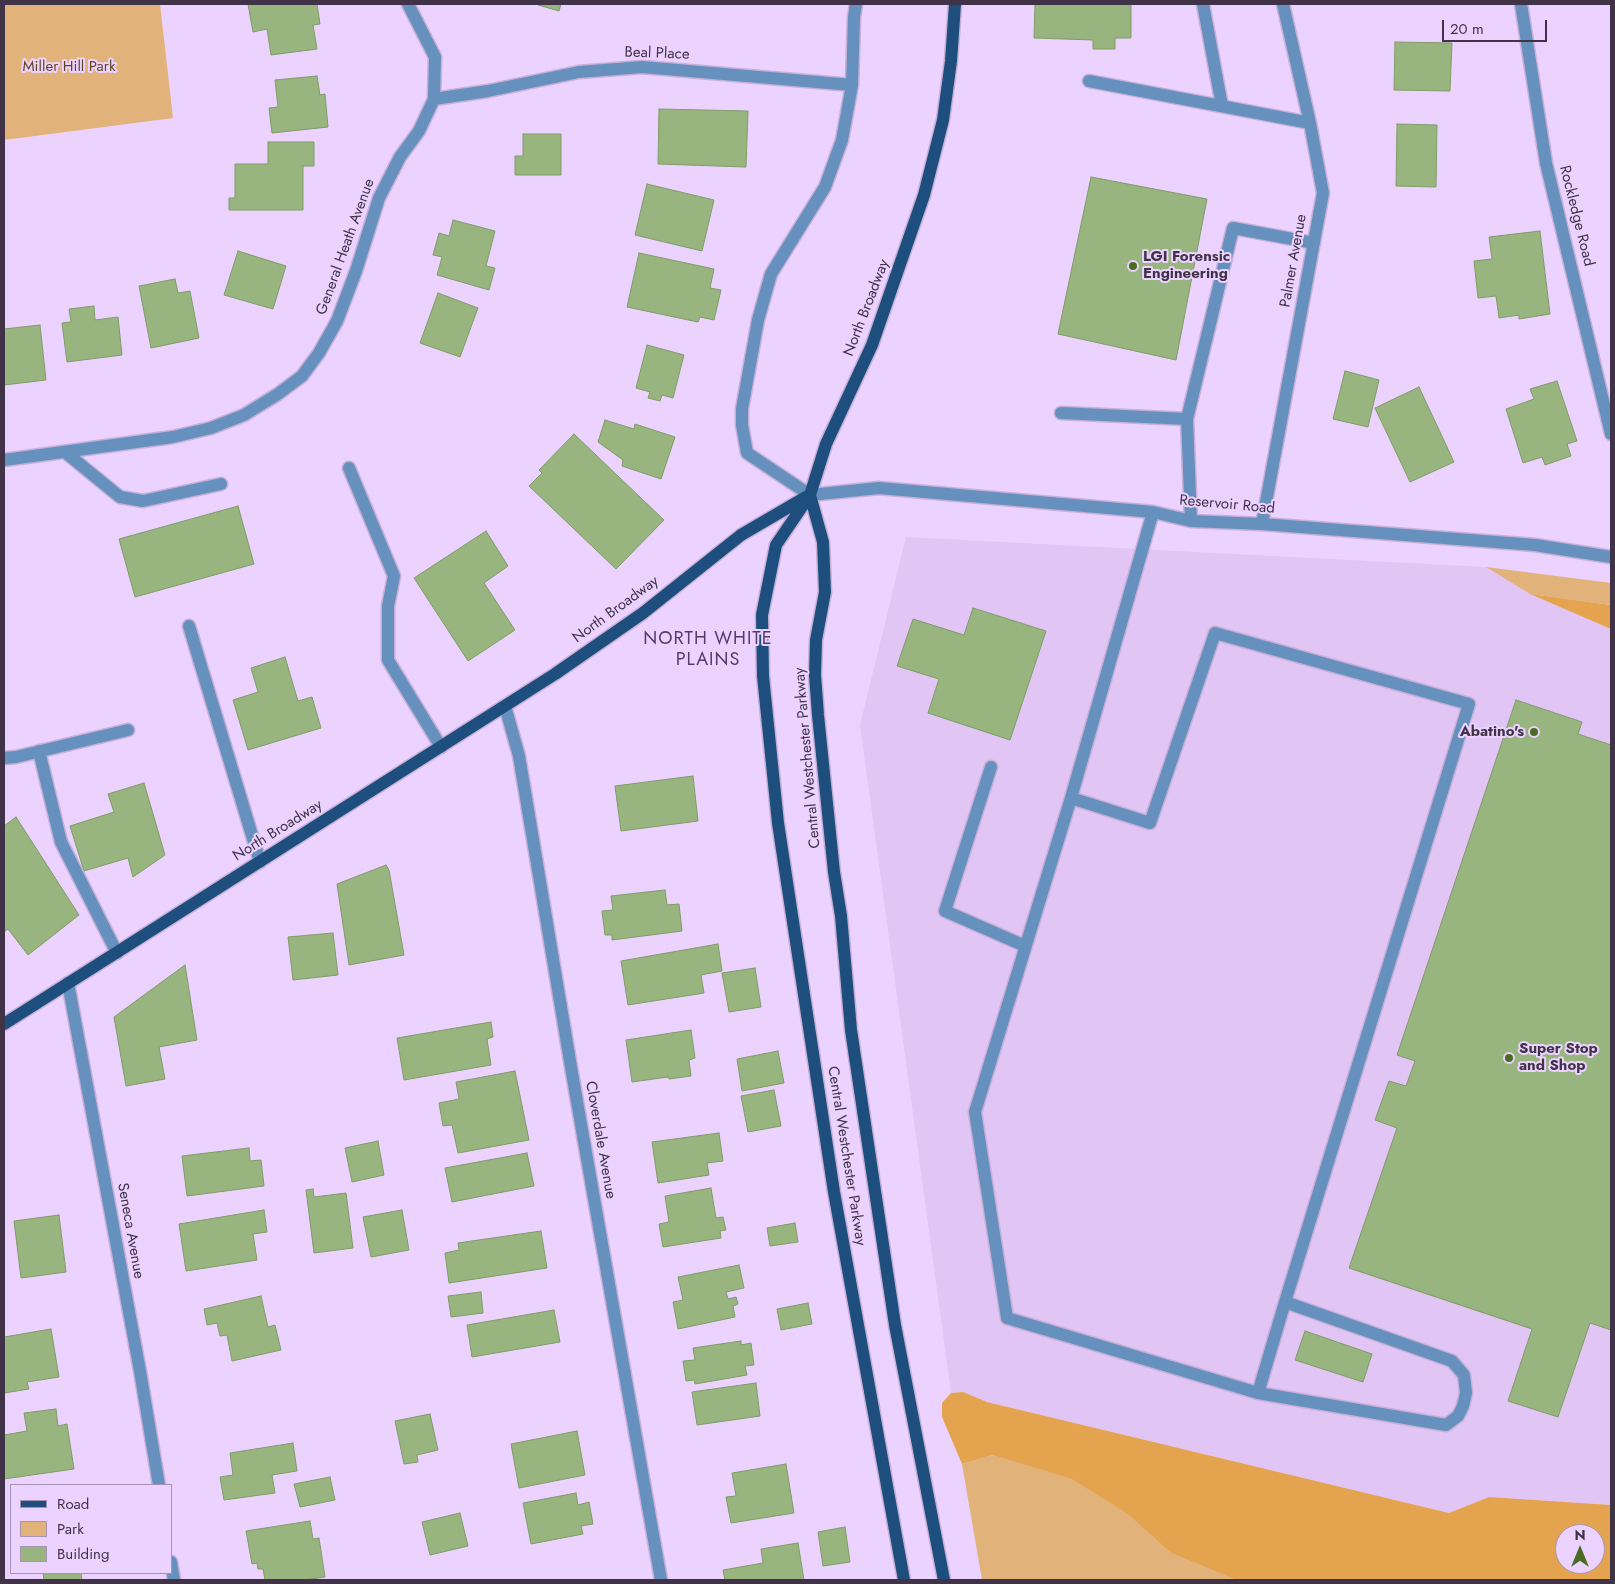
<!DOCTYPE html>
<style>
body{margin:0}
#map{position:relative;width:1615px;height:1584px;overflow:hidden;background:#ecd3ff;font-family:Jost,sans-serif}
canvas{display:block}
.frame{position:absolute;inset:0;border:5px solid #403348;pointer-events:none}
.legend{position:absolute;left:10px;top:1484px;width:162px;height:90px;box-sizing:border-box;background:#ecd3ff;border:1px solid #a793b6;margin:0;padding:6px 9px;list-style:none;font-size:15px;color:#403348}
.legend li{display:flex;align-items:center;gap:10px;height:25px}
.legend b{width:25px;border:1px solid #a793b6}
.north{position:absolute;left:1555px;top:1524px;width:50px;height:50px;box-sizing:border-box;background:#ecd3ff;border:1px solid #a793b6;border-radius:50%;rotate:0deg;font-size:14px;font-weight:700;line-height:20px;text-align:center;color:#403348}
.north::after{content:'';display:block;margin:auto;width:18px;height:22px;background:#496b22;clip-path:polygon(50% 0,100% 100%,50% 72%,0 100%)}
.scale{position:absolute;left:1442px;top:20px;width:105px;height:22px;box-sizing:border-box;border:2px solid #403348;border-top:0;padding-left:6px;font-size:15px;line-height:18px;white-space:nowrap;color:#403348;-webkit-text-stroke:4px #ecd3ff;paint-order:stroke}
</style>
<div id="map">
<canvas width="1615" height="1584"></canvas>
<div class="frame"></div>
<ul class="legend">
<li><b style="height:6px;background:#1d4e7d"></b>Road</li>
<li><b style="height:14px;background:#e1b27a"></b>Park</li>
<li><b style="height:14px;background:#98b47f"></b>Building</li>
</ul>
<div class="north">N</div>
<div class="scale">20 m</div>
</div>
<script>
const ctx = document.querySelector('canvas').getContext('2d');
ctx.lineJoin = 'round';
function fillPath(path, color) { ctx.fillStyle = color; ctx.fill(path, 'evenodd'); }
const poly = rows => new Path2D(rows.map(r => 'M' + r).join(''));
function stroke(path, color, width, dash) { ctx.strokeStyle = color; ctx.lineWidth = width; ctx.lineCap = dash ? 'butt' : 'round'; ctx.setLineDash(dash || []); ctx.stroke(path); }
function drawText(font, color, halo, rows, align = 'center') {
  ctx.font = font + ' Jost,sans-serif'; ctx.lineWidth = 4; ctx.setLineDash([]); ctx.textBaseline = 'middle'; ctx.strokeStyle = halo; ctx.fillStyle = color; for (const [text, x, y, turn = 0] of rows) {
    ctx.save(); ctx.translate(x, y); ctx.rotate((+turn || 0) * Math.PI / 180); ctx.textAlign = isNaN(turn) ? turn : align; if (halo) ctx.strokeText(text, 0, 0); ctx.fillText(text, 0, 0); ctx.restore();
  }
}
fillPath(poly([
 [906,537,1486,567,1530,594,1611,629,1611,1505,1489,1497,1449,1513,987,1402,963,1392,951,1393,860,725]
]), '#e1c5f4');
fillPath(poly([
 [4,4,160,4,173,118,4,140],
 [1486,567,1611,583,1611,605,1530,594],
 [992,1455,1073,1479,1126,1513,1171,1553,1236,1580,982,1580,962,1464]
]), '#e1b27a');
fillPath(poly([
 [1530,594,1611,605,1611,629],
 [963,1392,987,1402,1449,1513,1489,1497,1611,1505,1611,1580,1236,1580,1171,1553,1126,1513,1072,1479,992,1455,962,1464,942,1417,942,1403,951,1393],
 [1565,1534,1595,1534,1595,1564,1565,1564]
]), '#e4a34e');
const building = poly([
 [248,4,317,4,320,24,313,25,317,49,271,55,267,29,253,32,248,4],
 [539,4,561,4,559,11,538,5,539,4],
 [1035,4,1131,4,1131,38,1115,38,1115,49,1093,49,1093,40,1034,38,1035,4],
 [1395,42,1452,43,1450,91,1394,90,1395,42],
 [317,76,320,95,325,94,328,127,272,133,269,108,278,107,275,80,317,76],
 [659,109,748,111,746,167,658,164,659,109],
 [1397,124,1437,125,1436,187,1396,186,1397,124],
 [523,134,561,134,561,175,515,175,515,156,523,156,523,134],
 [268,142,314,142,314,166,303,166,303,210,229,210,229,198,235,198,235,164,268,164,268,142],
 [1091,177,1207,199,1176,360,1058,334,1091,177],
 [647,184,714,200,702,251,635,235,647,184],
 [453,220,495,231,486,266,495,268,489,290,437,275,442,257,433,255,439,233,449,236,453,220],
 [1540,231,1550,314,1519,319,1519,315,1499,318,1496,296,1478,298,1474,261,1492,259,1489,237,1540,231],
 [238,251,286,266,273,309,224,295,238,251],
 [639,253,714,269,710,288,721,290,714,320,700,317,698,322,627,307,639,253],
 [175,279,178,293,190,291,199,338,151,348,139,286,175,279],
 [438,293,478,308,460,357,420,343,438,293],
 [94,306,95,320,118,317,122,355,67,362,62,323,71,322,69,309,94,306],
 [40,325,46,380,4,385,4,329,40,325],
 [647,345,684,355,673,398,662,395,660,401,648,398,650,392,636,388,647,345],
 [1345,371,1379,380,1368,427,1333,419,1345,371],
 [1557,381,1577,441,1567,444,1571,456,1545,465,1542,457,1523,463,1506,409,1534,399,1530,389,1557,381],
 [1419,387,1454,462,1410,482,1375,408,1419,387],
 [605,420,634,429,635,424,675,437,661,479,622,466,623,460,598,442,605,420],
 [574,434,664,520,616,569,529,486,542,473,539,470,574,434],
 [238,506,254,564,135,597,119,539,238,506],
 [486,531,508,566,484,583,515,630,468,661,414,578,486,531],
 [973,608,1046,631,1010,740,928,713,939,679,897,666,913,619,964,635,973,608],
 [285,657,298,701,312,697,321,728,248,750,233,700,258,692,251,668,285,657],
 [1516,700,1582,722,1578,734,1611,745,1611,1330,1590,1323,1558,1417,1508,1401,1532,1329,1349,1268,1397,1128,1375,1120,1389,1081,1406,1086,1415,1061,1397,1055,1516,700],
 [693,776,698,821,621,831,615,786,693,776],
 [144,783,165,855,133,877,128,858,84,871,70,826,114,812,108,794,144,783],
 [16,817,79,915,28,955,8,929,4,932,4,826,16,817],
 [386,865,389,870,404,955,349,965,337,884,386,865],
 [665,890,667,905,679,904,682,931,612,940,612,935,605,935,602,911,613,910,611,896,665,890],
 [333,933,338,975,293,980,288,937,333,933],
 [718,944,722,971,701,975,704,993,628,1005,621,961,718,944],
 [185,965,197,1040,159,1047,165,1079,126,1086,114,1017,185,965],
 [755,968,761,1007,729,1012,722,973,755,968],
 [491,1022,493,1037,487,1039,491,1065,404,1080,397,1038,491,1022],
 [691,1030,695,1058,689,1060,691,1076,669,1079,668,1077,632,1082,626,1040,691,1030],
 [778,1051,784,1083,742,1091,737,1059,778,1051],
 [515,1071,529,1140,458,1153,452,1125,443,1126,439,1103,459,1099,456,1082,515,1071],
 [774,1090,781,1126,748,1132,741,1096,774,1090],
 [719,1133,723,1161,707,1163,709,1175,658,1183,652,1142,719,1133],
 [378,1141,384,1175,352,1182,345,1148,378,1141],
 [249,1148,250,1161,261,1160,264,1186,187,1196,182,1156,249,1148],
 [527,1153,534,1186,452,1202,445,1168,527,1153],
 [711,1188,716,1218,723,1217,726,1230,720,1231,721,1238,663,1247,659,1224,669,1222,665,1196,711,1188],
 [313,1189,314,1197,346,1193,353,1248,314,1253,306,1190,313,1189],
 [264,1210,267,1232,253,1234,257,1260,186,1271,179,1224,264,1210],
 [402,1210,409,1250,371,1257,363,1217,402,1210],
 [59,1215,66,1272,21,1278,14,1221,59,1215],
 [795,1223,798,1242,770,1246,767,1228,795,1223],
 [541,1231,547,1268,449,1283,445,1253,459,1250,458,1243,541,1231],
 [739,1265,744,1288,726,1292,728,1299,736,1297,738,1304,733,1306,735,1317,678,1329,673,1302,683,1300,678,1277,739,1265],
 [481,1292,483,1313,451,1317,448,1296,481,1292],
 [261,1296,268,1327,275,1325,281,1350,232,1361,227,1335,220,1336,217,1323,207,1325,204,1309,261,1296],
 [808,1303,812,1324,781,1330,777,1309,808,1303],
 [554,1310,560,1342,472,1357,467,1325,554,1310],
 [51,1329,59,1377,27,1382,29,1389,4,1393,4,1337,51,1329],
 [1305,1331,1372,1354,1363,1382,1295,1360,1305,1331],
 [741,1341,741,1345,751,1343,754,1365,745,1366,747,1375,695,1384,694,1380,686,1381,683,1361,695,1360,693,1348,741,1341],
 [756,1383,760,1416,697,1425,692,1392,756,1383],
 [56,1409,58,1426,67,1424,74,1469,4,1479,4,1435,27,1431,24,1413,56,1409],
 [430,1414,438,1450,417,1455,418,1462,404,1464,395,1421,430,1414],
 [577,1431,585,1475,519,1488,511,1444,577,1431],
 [293,1443,297,1471,272,1475,275,1493,224,1500,220,1477,233,1475,230,1453,293,1443],
 [786,1464,794,1513,731,1523,726,1497,736,1496,732,1473,786,1464],
 [330,1477,335,1500,300,1507,294,1484,330,1477],
 [576,1493,578,1505,589,1502,593,1524,581,1526,583,1534,531,1544,523,1503,576,1493],
 [460,1513,468,1546,430,1555,422,1522,460,1513],
 [310,1521,313,1539,319,1538,325,1577,304,1580,265,1580,263,1569,258,1569,257,1563,252,1564,246,1531,310,1521],
 [845,1527,850,1562,823,1566,818,1532,845,1527],
 [798,1543,804,1580,725,1580,723,1570,763,1563,761,1549,798,1543],
 [43,1573,81,1573,82,1580,44,1580,43,1573]
]);
fillPath(building, '#98b47f');
stroke(building, '#809b67', 1);
const minor = poly([
 [856,4,854,17,852,85,842,140,825,187,771,274,758,320,742,409,742,425,747,453,810,495,879,488,1153,512,1191,521,1262,524,1535,545,1611,557],
 [1203,4,1222,106],
 [1521,4,1546,163,1611,434],
 [1089,81,1310,123],
 [434,99,488,91,579,72,642,67,852,85],
 [1061,413,1187,419],
 [65,452,120,497,143,501,221,484],
 [4,460,173,437,211,428,244,415,278,394,302,376,319,353,337,321,356,271,379,198,400,157,419,131,434,99,435,57,408,4],
 [349,468,394,576,388,606,388,660,441,747],
 [1191,521,1187,419,1233,228,1314,243],
 [1262,524,1323,193,1310,123,1283,4],
 [189,626,260,862],
 [505,706,519,756,572,1073,661,1580],
 [39,751,61,842,117,953],
 [4,758,16,757,128,730],
 [991,767,945,911,1025,946],
 [1071,798,1150,823,1215,633,1469,704,1285,1302,1258,1393,1007,1318,975,1112,1071,798,1153,512],
 [68,983,140,1371,159,1485],
 [1258,1393,1446,1425,1458,1416,1463,1406,1466,1393,1464,1375,1452,1361,1285,1302],
 [171,1562,174,1580]
]);
const major = poly([
 [810,495,823,542,825,592,816,640,815,675,818,715,834,872,841,916,851,1030,895,1325,944,1580],
 [4,1024,555,674,643,613,741,535,806,497],
 [904,1580,834,1192,778,823,763,676,762,615,776,545,810,495,826,444,872,345,924,195,943,120,951,61,955,4]
]);
stroke(minor, '#c6b0d7', 15);
stroke(major, '#c6b0d7', 15);
stroke(minor, '#6691bf', 12);
stroke(major, '#1d4e7d', 12);
for (const [x, y, r, color] of [
 [1133,266,5,"#496b22"],
 [1534,732,5,"#496b22"],
 [1509,1058,5,"#496b22"]
]) { const dot = new Path2D(); dot.arc(x, y, r, 0, 2 * Math.PI); ctx.fillStyle = color; ctx.fill(dot); stroke(dot, '#ecd3ff', 2); }
drawText('15px', '#403348', '#ecd3ff', [
 ["Beal Place",657,54,2],
 ["Rockledge Road",1576,216,76],
 ["General Heath Avenue",346,247,-70],
 ["Palmer Avenue",1294,261,-80],
 ["North Broadway",867,308,-69],
 ["Reservoir Road",1227,505,5],
 ["North Broadway",616,610,-36],
 ["Central Westchester Parkway",808,758,-95],
 ["North Broadway",278,831,-32],
 ["Cloverdale Avenue",600,1140,80],
 ["Central Westchester Parkway",846,1156,81],
 ["Seneca Avenue",130,1231,80]
]);
drawText('15px', '#624624', '#ecd3ff', [
 ["Miller Hill Park",69,67]
]);
drawText('bold 15px', '#403348', '#ecd3ff', [
 ["LGI Forensic",1143,257],
 ["Engineering",1143,274],
 ["Abatino's",1524,732,"right"],
 ["Super Stop",1519,1049],
 ["and Shop",1519,1066]
], 'left');
ctx.letterSpacing = '1px';
drawText('18px', '#553a67', '#ecd3ff', [
 ["NORTH WHITE",708,640],
 ["PLAINS",708,661]
]);
ctx.letterSpacing = '0px';
</script>
